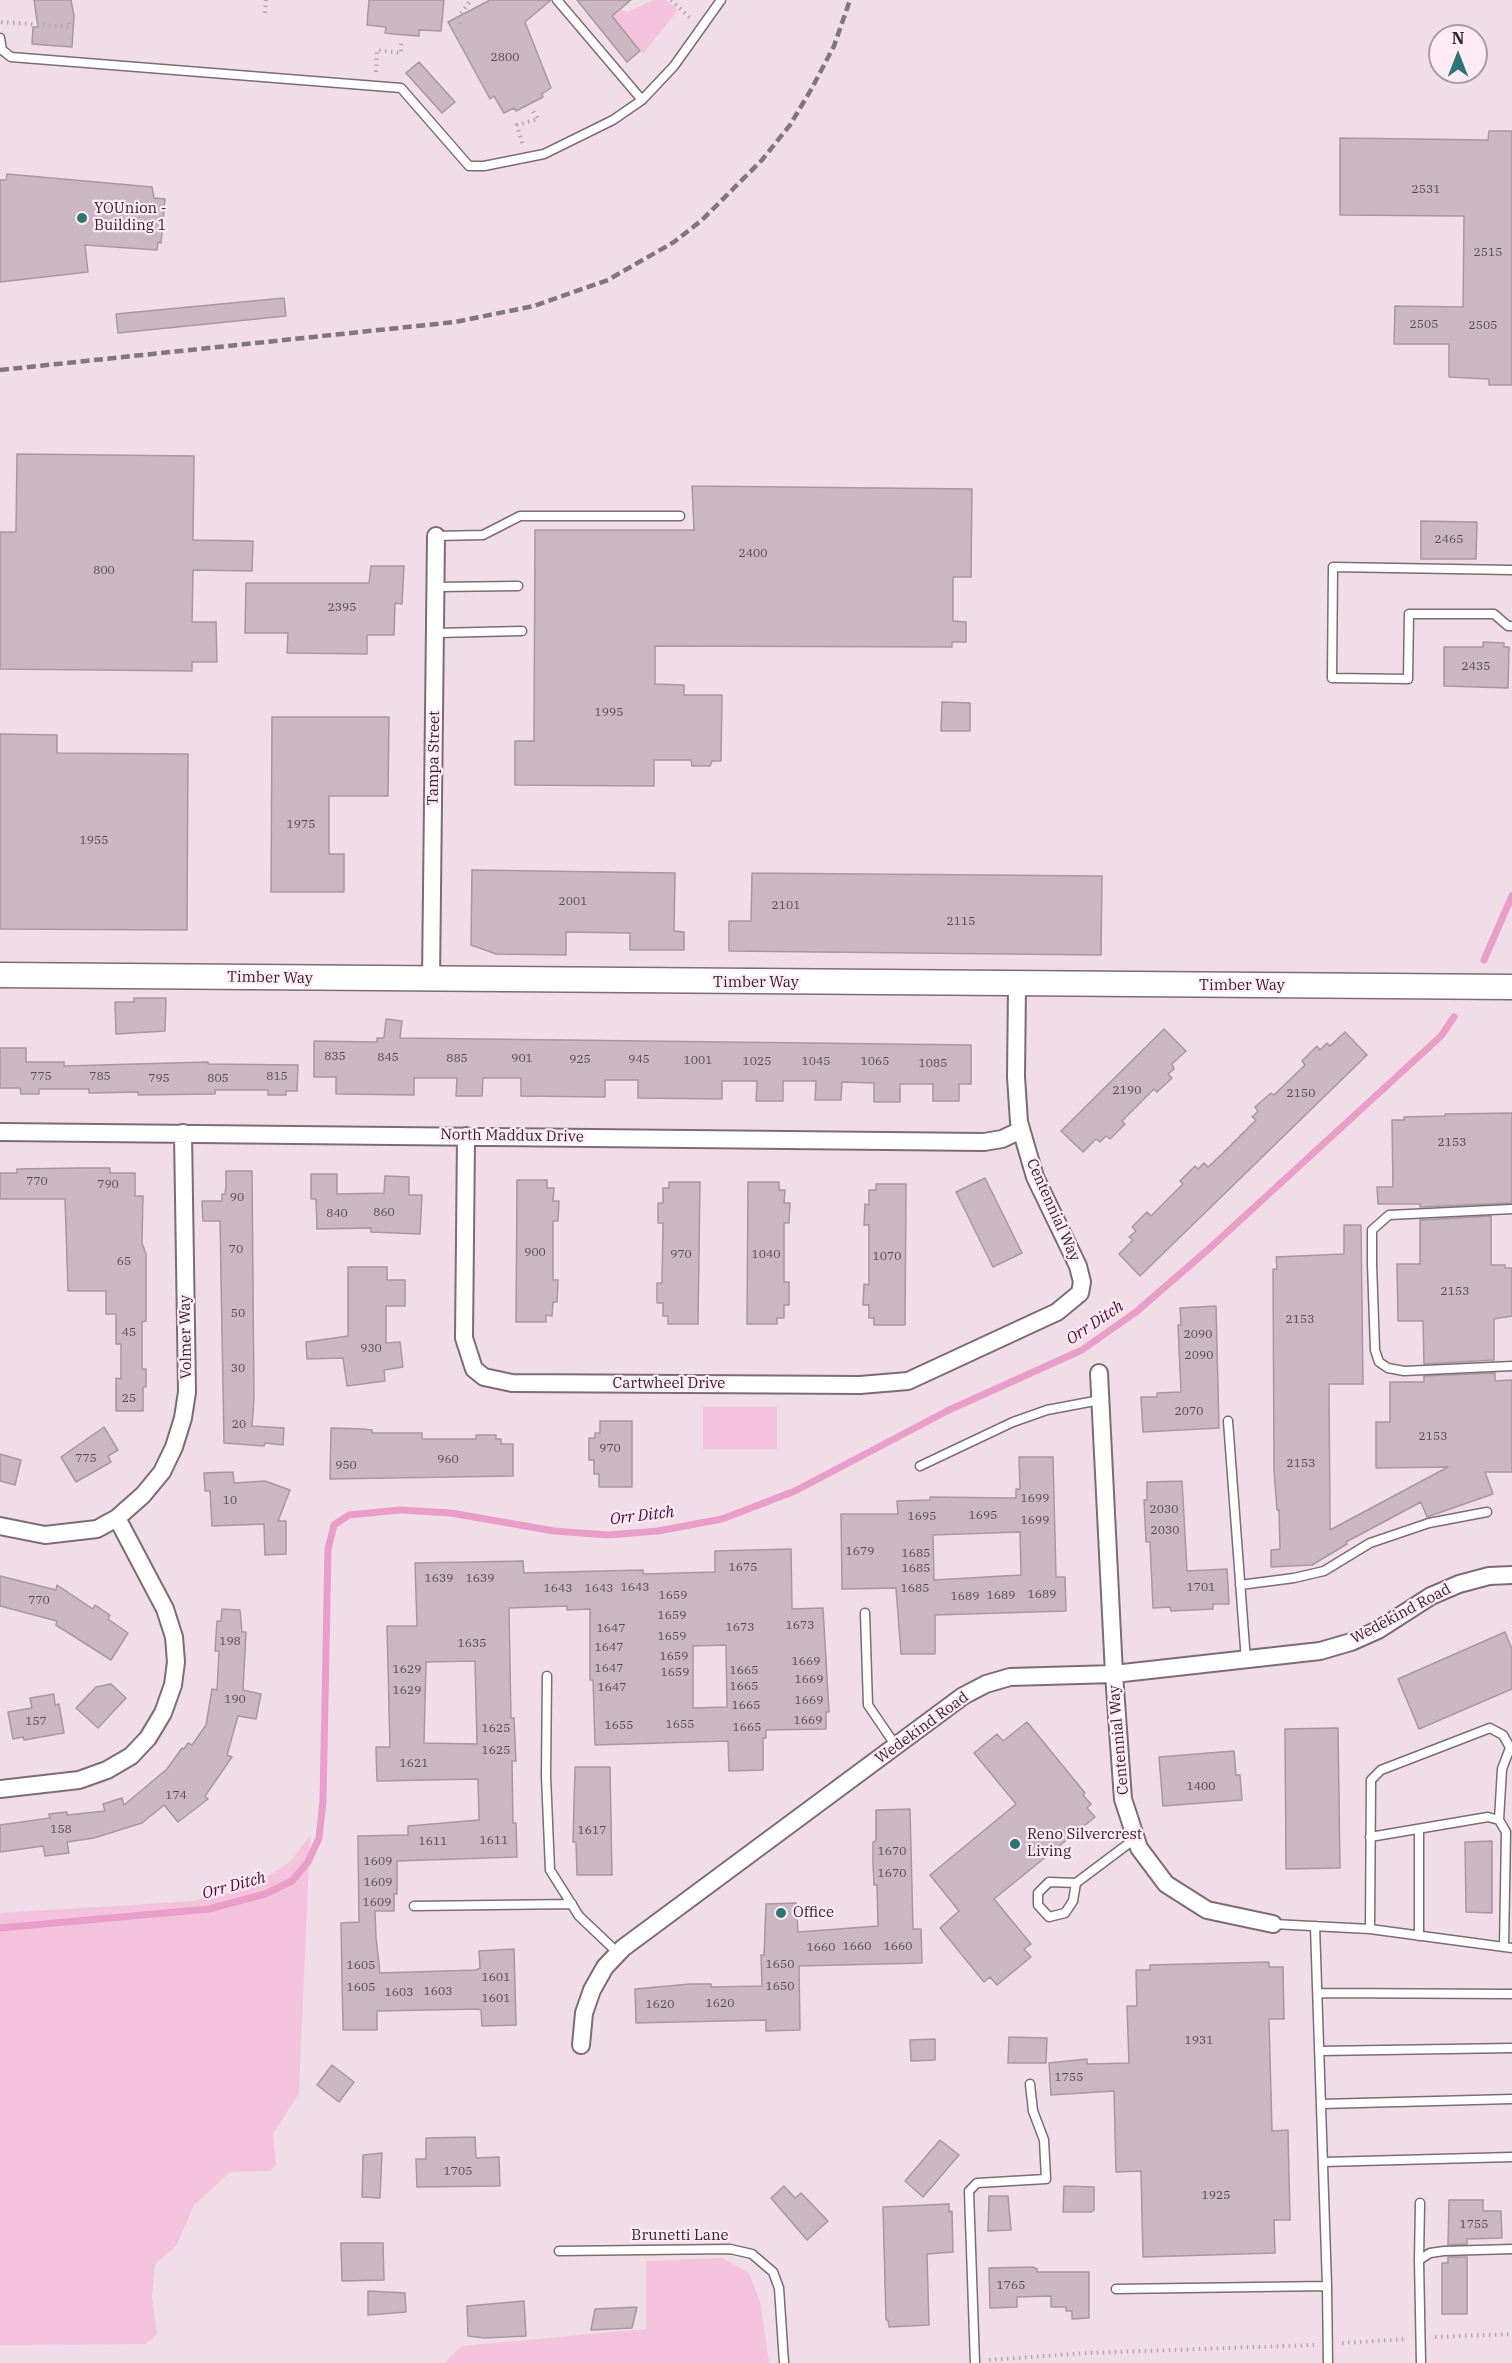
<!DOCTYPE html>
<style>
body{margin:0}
#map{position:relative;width:1512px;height:2363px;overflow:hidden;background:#f1dde8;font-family:"IBM Plex Serif",serif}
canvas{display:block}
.north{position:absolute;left:1428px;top:24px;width:60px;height:60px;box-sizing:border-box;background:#ffeaf5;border:2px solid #ab9ca4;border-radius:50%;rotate:0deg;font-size:16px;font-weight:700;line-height:24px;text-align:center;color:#2e262a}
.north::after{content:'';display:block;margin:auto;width:21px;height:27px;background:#2d7676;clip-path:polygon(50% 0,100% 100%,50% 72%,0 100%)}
</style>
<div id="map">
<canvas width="1512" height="2363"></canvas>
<div class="north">N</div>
</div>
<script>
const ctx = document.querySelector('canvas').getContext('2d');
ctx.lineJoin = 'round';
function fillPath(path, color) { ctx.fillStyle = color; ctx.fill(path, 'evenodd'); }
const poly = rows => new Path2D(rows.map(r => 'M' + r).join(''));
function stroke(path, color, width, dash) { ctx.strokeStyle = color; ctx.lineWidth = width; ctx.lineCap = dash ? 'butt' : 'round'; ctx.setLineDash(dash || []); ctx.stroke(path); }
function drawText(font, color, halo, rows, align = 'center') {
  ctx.font = font + ' "IBM Plex Serif",serif'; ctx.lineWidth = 4.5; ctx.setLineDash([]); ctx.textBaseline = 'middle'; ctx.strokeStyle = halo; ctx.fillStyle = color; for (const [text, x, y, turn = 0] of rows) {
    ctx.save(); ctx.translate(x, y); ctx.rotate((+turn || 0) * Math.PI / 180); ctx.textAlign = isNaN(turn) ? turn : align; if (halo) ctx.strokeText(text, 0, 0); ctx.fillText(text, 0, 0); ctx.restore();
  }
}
fillPath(poly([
 [654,0,666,0,678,10,643,54,602,3,627,12],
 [703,1407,777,1407,777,1449,703,1449],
 [310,1836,299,2093,273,2134,276,2164,270,2171,230,2172,194,2205,176,2246,155,2264,152,2298,157,2334,146,2344,0,2345,0,1913,194,1901,224,1894,261,1881,291,1861],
 [722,2258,749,2273,760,2301,769,2363,444,2363,462,2346,646,2329,646,2261]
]), '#f3c2dd');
stroke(poly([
 [1484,960,1512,896],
 [0,1928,209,1909,265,1894,292,1881,308,1862,319,1838,323,1801,328,1549,334,1525,349,1515,400,1510,451,1513,554,1531,608,1535,658,1531,722,1519,795,1491,949,1410,1082,1350,1136,1312,1211,1247,1441,1036,1454,1017]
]), '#e99ec9', 7);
const building = poly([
 [34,0,71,0,74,16,72,47,32,44,33,27,38,27,34,0],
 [369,0,444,0,441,31,419,30,419,36,394,34,385,33,386,27,367,25,369,0],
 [490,0,551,0,525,22,551,88,542,94,543,97,516,111,514,108,504,113,494,96,490,99,448,22,490,0],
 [577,0,631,0,612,16,640,51,627,62,577,0],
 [419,62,455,102,442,113,406,73,419,62],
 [1489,131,1512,131,1512,385,1489,385,1489,379,1449,377,1449,344,1394,344,1395,306,1463,307,1464,216,1340,215,1340,138,1488,140,1489,131],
 [7,174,152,187,154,198,165,199,161,243,158,242,157,250,85,245,88,272,0,282,0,180,6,180,7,174],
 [284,298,286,316,118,333,116,314,284,298],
 [17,454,194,456,193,540,253,541,252,571,193,570,192,622,216,622,217,662,192,662,192,671,0,669,0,532,16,532,17,454],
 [692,486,972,489,971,577,953,577,953,621,966,622,966,642,952,642,952,647,655,646,655,684,684,685,684,695,722,695,721,761,712,761,710,766,692,766,691,760,654,760,654,786,515,785,515,741,534,741,535,530,694,530,692,486],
 [1421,521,1477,522,1476,559,1421,559,1421,521],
 [371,566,404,566,402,604,395,603,394,635,367,635,367,654,287,653,288,633,245,633,246,583,369,583,371,566],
 [1483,642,1504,643,1504,647,1509,647,1508,688,1444,686,1444,647,1483,647,1483,642],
 [942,702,970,703,970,731,941,731,942,702],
 [272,717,389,717,388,796,329,796,329,854,344,854,344,892,271,892,272,717],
 [0,734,57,735,57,753,188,754,187,930,0,929,0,734],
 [472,870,675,873,674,931,684,932,684,950,630,950,630,933,566,932,566,955,496,954,471,945,472,870],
 [752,873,1102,876,1101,955,729,951,729,921,751,921,752,873],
 [134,998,166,998,165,1031,116,1034,115,1002,134,1002,134,998],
 [386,1019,402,1021,400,1038,971,1045,971,1084,959,1084,959,1101,933,1101,933,1084,900,1084,900,1102,874,1102,874,1083,842,1082,841,1100,815,1100,816,1081,783,1081,783,1101,756,1101,757,1081,722,1081,722,1099,638,1098,638,1080,605,1080,605,1097,521,1096,521,1078,483,1078,482,1096,456,1096,457,1078,414,1078,414,1095,336,1094,336,1077,314,1077,314,1041,377,1042,377,1038,384,1038,386,1019],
 [1164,1029,1186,1051,1172,1064,1174,1069,1168,1074,1172,1078,1157,1092,1154,1089,1122,1121,1125,1124,1110,1139,1106,1136,1100,1142,1096,1139,1083,1152,1061,1131,1164,1029],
 [1345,1032,1367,1055,1140,1276,1119,1254,1133,1240,1129,1237,1136,1231,1132,1227,1147,1212,1151,1216,1183,1184,1180,1181,1195,1166,1198,1169,1204,1163,1208,1167,1222,1154,1256,1120,1252,1117,1258,1111,1255,1107,1271,1093,1274,1095,1305,1065,1302,1061,1317,1046,1320,1050,1327,1043,1330,1046,1345,1032],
 [0,1048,26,1048,26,1062,64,1062,64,1066,208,1062,208,1064,298,1065,297,1091,286,1091,286,1095,268,1095,268,1090,215,1090,215,1094,138,1095,138,1092,89,1093,89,1089,39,1089,39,1094,21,1094,20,1088,0,1088,0,1048],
 [1512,1113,1512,1203,1420,1207,1420,1204,1378,1204,1377,1187,1393,1187,1392,1120,1404,1120,1404,1117,1445,1116,1445,1114,1512,1113],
 [82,1168,110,1168,110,1173,135,1173,135,1196,143,1196,142,1243,146,1254,146,1321,142,1322,142,1369,146,1369,146,1387,143,1387,143,1411,116,1411,116,1378,121,1379,121,1344,116,1344,116,1314,106,1314,106,1291,68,1291,65,1199,0,1199,0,1173,17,1173,17,1169,82,1168],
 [226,1171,252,1171,254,1398,252,1426,284,1428,283,1445,265,1443,264,1446,224,1443,220,1221,203,1221,202,1201,222,1201,222,1194,225,1194,226,1186,226,1171],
 [311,1174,337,1174,337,1194,384,1193,385,1176,409,1177,409,1195,422,1195,420,1234,371,1232,371,1228,317,1229,316,1199,311,1199,311,1174],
 [985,1178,1022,1253,993,1267,956,1192,985,1178],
 [517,1180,547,1180,547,1188,554,1188,553,1201,559,1201,558,1221,553,1221,553,1280,558,1280,557,1302,553,1302,552,1316,546,1315,546,1322,516,1322,517,1180],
 [669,1182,700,1182,698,1324,668,1324,668,1316,663,1316,663,1303,657,1303,657,1283,662,1283,663,1223,658,1223,658,1203,663,1203,663,1188,669,1188,669,1182],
 [748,1182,779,1182,779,1190,785,1190,784,1203,790,1203,789,1223,784,1223,784,1282,789,1282,789,1305,784,1305,784,1318,777,1318,777,1324,747,1324,748,1182],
 [876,1184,906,1184,905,1325,874,1325,874,1318,869,1318,869,1305,863,1305,864,1284,869,1285,869,1225,864,1225,865,1204,869,1205,869,1190,876,1190,876,1184],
 [1491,1216,1491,1265,1505,1265,1505,1268,1512,1268,1512,1316,1494,1319,1494,1360,1424,1364,1423,1321,1398,1321,1397,1264,1420,1264,1420,1220,1491,1216],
 [1344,1225,1361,1225,1363,1384,1329,1384,1330,1530,1448,1467,1376,1468,1376,1422,1390,1422,1390,1382,1424,1382,1424,1376,1495,1373,1495,1381,1512,1380,1512,1472,1485,1472,1493,1494,1427,1517,1421,1502,1346,1542,1347,1544,1312,1565,1271,1567,1271,1550,1280,1549,1279,1510,1277,1510,1274,1470,1273,1269,1277,1269,1276,1257,1344,1254,1344,1225],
 [348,1267,387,1267,387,1280,405,1280,405,1306,386,1306,386,1343,400,1342,403,1367,384,1370,385,1381,347,1386,343,1358,307,1359,306,1342,348,1336,348,1267],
 [1216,1306,1219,1428,1143,1432,1141,1397,1157,1397,1157,1393,1181,1392,1178,1325,1181,1325,1180,1308,1216,1306],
 [600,1421,632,1421,632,1487,599,1487,599,1474,594,1474,594,1460,589,1460,589,1438,595,1438,595,1433,600,1433,600,1421],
 [104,1427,118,1450,108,1456,111,1462,76,1482,61,1457,104,1427],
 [331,1428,363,1429,372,1430,372,1433,422,1433,422,1439,476,1439,476,1435,496,1435,496,1439,501,1439,501,1444,513,1444,513,1476,330,1479,331,1428],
 [0,1454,21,1460,15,1485,0,1481,0,1454],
 [1019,1457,1053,1457,1056,1577,1065,1577,1066,1611,935,1615,935,1654,901,1654,896,1588,842,1589,841,1514,898,1514,897,1501,930,1500,930,1497,1016,1498,1016,1489,1020,1489,1019,1457],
 [1020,1532,1021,1575,934,1580,933,1535,1020,1532],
 [233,1472,234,1483,265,1481,290,1490,278,1521,286,1521,286,1554,265,1555,264,1524,212,1526,210,1491,205,1491,204,1473,233,1472],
 [1182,1481,1187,1571,1227,1569,1229,1604,1213,1604,1213,1609,1171,1611,1170,1607,1153,1608,1150,1542,1146,1542,1144,1500,1147,1500,1147,1482,1182,1481],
 [791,1549,792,1609,823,1608,829,1712,826,1712,826,1729,766,1730,766,1738,763,1738,763,1770,729,1771,728,1741,595,1745,593,1680,590,1680,590,1609,567,1610,567,1606,509,1608,511,1718,514,1718,516,1761,512,1761,513,1823,516,1823,517,1857,397,1861,397,1894,394,1894,394,1911,375,1911,376,1938,380,1973,476,1970,480,1968,479,1951,514,1949,516,2025,482,2026,481,2010,477,2009,428,2010,377,2011,377,2030,343,2030,341,1923,359,1922,358,1836,408,1835,408,1826,479,1820,478,1779,377,1781,376,1747,390,1747,387,1626,417,1626,415,1563,523,1561,524,1573,643,1570,643,1574,715,1572,715,1551,791,1549],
 [726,1645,727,1707,693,1708,693,1646,726,1645],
 [475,1661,477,1744,424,1743,426,1662,475,1661],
 [0,1576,56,1590,57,1585,93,1609,95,1605,110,1615,108,1619,128,1633,111,1660,56,1625,57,1621,0,1606,0,1576],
 [222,1609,240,1610,242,1632,246,1632,243,1690,261,1694,256,1719,238,1716,227,1755,232,1757,205,1796,208,1799,178,1822,164,1805,142,1823,94,1838,67,1842,69,1853,45,1856,43,1846,0,1852,0,1825,50,1818,49,1814,67,1812,67,1815,105,1811,103,1804,122,1798,124,1805,167,1769,182,1748,184,1749,188,1743,192,1745,206,1725,212,1689,217,1690,219,1651,215,1651,217,1621,221,1621,222,1609],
 [1505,1632,1512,1649,1512,1689,1419,1729,1398,1679,1505,1632],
 [111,1684,126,1698,98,1728,76,1708,96,1687,111,1684],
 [54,1694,55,1705,59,1704,64,1733,24,1740,23,1737,13,1739,8,1712,32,1708,30,1698,54,1694],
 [1027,1722,1085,1793,1083,1795,1091,1804,1087,1808,1095,1817,994,1899,1031,1944,1024,1949,1031,1957,997,1985,990,1977,984,1982,940,1928,959,1911,930,1875,1016,1804,974,1753,997,1734,1003,1741,1027,1722],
 [1338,1728,1340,1868,1286,1869,1285,1729,1338,1728],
 [1234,1751,1236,1775,1240,1775,1242,1800,1163,1806,1159,1757,1234,1751],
 [575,1767,610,1767,612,1875,577,1875,576,1842,573,1842,575,1767],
 [910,1809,913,1929,921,1929,922,1963,799,1966,800,2030,766,2031,766,2020,636,2023,635,1989,690,1984,711,1984,711,1987,762,1986,761,1955,764,1955,766,1904,796,1903,798,1932,878,1926,877,1885,874,1885,873,1863,873,1842,876,1841,876,1810,910,1809],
 [1492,1841,1492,1913,1466,1912,1465,1842,1492,1841],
 [1269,1962,1269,1967,1283,1967,1284,2019,1269,2019,1272,2131,1288,2130,1290,2220,1274,2220,1275,2253,1143,2257,1141,2171,1116,2172,1114,2091,1051,2095,1049,2063,1087,2059,1087,2064,1129,2063,1127,2006,1137,2006,1136,1970,1150,1970,1150,1965,1269,1962],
 [1009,2037,1047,2038,1046,2063,1008,2063,1009,2037],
 [935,2039,935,2060,911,2061,910,2040,935,2039],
 [332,2065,354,2082,339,2102,317,2085,332,2065],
 [475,2137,476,2158,499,2157,500,2186,417,2187,416,2159,426,2159,426,2138,475,2137],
 [940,2140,959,2155,923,2197,905,2181,940,2140],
 [382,2153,380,2198,362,2197,363,2155,382,2153],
 [784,2186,795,2198,801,2193,828,2221,807,2240,771,2198,784,2186],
 [1064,2186,1094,2187,1094,2210,1091,2212,1063,2212,1064,2186],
 [989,2196,1008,2196,1011,2230,988,2231,989,2196],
 [1449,2200,1483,2200,1483,2211,1501,2211,1502,2238,1467,2239,1467,2244,1448,2245,1449,2200],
 [949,2204,949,2212,952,2211,953,2252,927,2254,929,2325,889,2327,888,2320,886,2320,883,2207,949,2204],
 [341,2243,383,2243,384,2280,342,2281,341,2243],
 [1448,2257,1467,2257,1467,2314,1442,2314,1442,2263,1448,2263,1448,2257],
 [1033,2267,1037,2269,1037,2272,1089,2272,1089,2318,1072,2319,1072,2311,1066,2311,1066,2307,1051,2307,1051,2296,1017,2297,1017,2307,990,2308,989,2268,1033,2267],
 [368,2291,405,2293,406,2312,368,2315,368,2291],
 [524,2301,526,2336,484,2338,468,2336,467,2306,524,2301],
 [637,2307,632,2328,591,2330,595,2309,637,2307]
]);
fillPath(building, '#cbb7c2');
stroke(building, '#a996a0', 1.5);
const lane = poly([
 [557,0,642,100],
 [0,38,2,50,11,57,401,88,469,166,484,166,544,154,613,120,642,100,674,66,721,0],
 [436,536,483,535,520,516,680,516],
 [1512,570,1333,567,1332,678,1408,679,1409,614,1494,614,1508,626,1512,626],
 [436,587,518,586],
 [436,633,522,631],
 [1512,1209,1389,1215,1372,1230,1372,1264,1375,1350,1379,1362,1388,1368,1404,1371,1512,1366],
 [1228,1421,1246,1661],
 [920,1466,1013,1422,1047,1410,1100,1400],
 [1240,1585,1294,1578,1324,1571,1370,1543,1429,1523,1487,1512],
 [865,1613,868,1705,896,1746],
 [547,1676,546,1776,550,1870,579,1916,618,1953],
 [1499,1820,1502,1769,1510,1748],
 [1370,1837,1488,1817,1499,1820,1506,1832,1504,1947],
 [1076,1883,1049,1882,1038,1893,1038,1905,1049,1917,1065,1913,1073,1901,1076,1883,1136,1838],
 [414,1906,572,1904],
 [1273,1924,1370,1929,1512,1948],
 [1370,1929,1371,1780,1381,1770,1490,1728,1503,1735,1512,1751],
 [1419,1936,1419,1830],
 [1318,1993,1512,1994],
 [1319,2051,1512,2048],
 [1321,2104,1512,2099],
 [1323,2162,1512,2157],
 [559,2251,730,2249,752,2254,773,2272,779,2288,784,2363],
 [1419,2260,1420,2203],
 [1327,2286,1328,2363],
 [1116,2289,1327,2286,1315,1926],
 [975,2363,969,2191,977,2183,1046,2179,1044,2140,1033,2111,1030,2084],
 [1421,2363,1419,2260,1430,2253,1444,2251,1512,2249]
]);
const street = poly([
 [431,979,436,536],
 [0,1132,984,1142,1002,1139,1021,1130],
 [466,1136,464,1338,474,1369,484,1377,512,1383,860,1385,908,1381,1057,1312,1080,1293,1082,1282,1078,1266,1035,1177,1019,1122,1016,1077,1017,984],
 [1099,1373,1114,1674,1123,1799,1139,1848,1166,1884,1207,1910,1273,1924],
 [0,1526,45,1535,97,1529,117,1518,143,1495,162,1472,174,1447,183,1418,187,1392,183,1133],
 [0,1789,79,1780,107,1770,131,1756,148,1738,163,1713,173,1685,176,1662,174,1637,165,1609,117,1518],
 [581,2045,584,2013,592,1990,605,1967,623,1948,963,1696,986,1684,1010,1677,1114,1674,1320,1651,1351,1642,1378,1630,1431,1596,1459,1584,1489,1576,1512,1575]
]);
const secondary = poly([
 [0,975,1512,987]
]);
stroke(lane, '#7d6b75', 11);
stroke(street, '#7d6b75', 20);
stroke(secondary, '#7d6b75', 27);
stroke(poly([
 [671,0,690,18],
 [265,13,266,0],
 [1,22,70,27,68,19],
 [460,24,458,17,471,0],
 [376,72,377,50,401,53,401,43],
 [522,143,517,125,538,119,533,111],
 [1435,2337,1512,2334],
 [1342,2343,1406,2339],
 [989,2360,1087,2353,1314,2345]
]), '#b6a6af', 4, [1.5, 4.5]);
stroke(lane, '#fff', 8);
stroke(street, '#fff', 16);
stroke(secondary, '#fff', 24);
stroke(poly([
 [0,370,455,322,534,306,608,280,674,242,702,220,762,160,790,125,812,88,834,46,850,0]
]), '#82757c', 4.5, [9, 4.5]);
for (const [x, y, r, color] of [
 [82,218,6,"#2d7676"],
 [1015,1844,6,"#2d7676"],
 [781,1913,6,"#2d7676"]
]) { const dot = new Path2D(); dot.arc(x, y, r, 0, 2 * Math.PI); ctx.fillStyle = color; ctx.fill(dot); stroke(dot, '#ffeaf5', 2); }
drawText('12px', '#554a50', null, [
 ["2800",505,58],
 ["2531",1426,190],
 ["2515",1488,253],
 ["2505",1424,325],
 ["2505",1483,326],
 ["2465",1449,540],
 ["2400",753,554],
 ["800",104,571],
 ["2395",342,608],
 ["2435",1476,667],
 ["1995",609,713],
 ["1975",301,825],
 ["1955",94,841],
 ["2001",573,902],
 ["2101",786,906],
 ["2115",961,922],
 ["835",335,1057],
 ["845",388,1058],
 ["885",457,1059],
 ["901",522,1059],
 ["925",580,1060],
 ["945",639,1060],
 ["1001",698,1061],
 ["1025",757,1062],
 ["1045",816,1062],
 ["1065",875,1062],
 ["1085",933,1064],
 ["775",41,1077],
 ["785",100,1077],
 ["815",277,1077],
 ["795",159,1079],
 ["805",218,1079],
 ["2190",1127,1091],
 ["2150",1301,1094],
 ["2153",1452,1143],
 ["770",37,1182],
 ["790",108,1185],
 ["90",237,1198],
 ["860",384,1213],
 ["840",337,1214],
 ["70",236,1250],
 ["900",535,1253],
 ["970",681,1255],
 ["1040",766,1255],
 ["1070",887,1257],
 ["65",124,1262],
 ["2153",1455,1292],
 ["50",238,1314],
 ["2153",1300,1320],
 ["45",129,1333],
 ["2090",1198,1335],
 ["930",371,1349],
 ["2090",1199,1356],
 ["30",238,1369],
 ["25",129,1399],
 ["2070",1189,1412],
 ["20",239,1425],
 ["2153",1433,1437],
 ["970",610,1449],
 ["775",86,1459],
 ["960",448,1460],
 ["2153",1301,1464],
 ["950",346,1466],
 ["1699",1035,1499],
 ["10",230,1501],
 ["2030",1164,1510],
 ["1695",983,1516],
 ["1695",922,1517],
 ["1699",1035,1521],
 ["2030",1165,1531],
 ["1679",860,1552],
 ["1685",916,1554],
 ["1675",743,1568],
 ["1685",916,1569],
 ["1639",439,1579],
 ["1639",480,1579],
 ["1643",635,1588],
 ["1701",1201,1588],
 ["1643",558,1589],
 ["1643",599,1589],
 ["1685",915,1589],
 ["1689",1042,1595],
 ["1659",673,1596],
 ["1689",1001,1596],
 ["1689",965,1597],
 ["770",39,1601],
 ["1659",672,1616],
 ["1673",800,1626],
 ["1673",740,1628],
 ["1647",611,1629],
 ["1659",672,1637],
 ["198",230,1642],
 ["1635",472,1644],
 ["1647",609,1648],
 ["1659",674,1657],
 ["1669",806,1662],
 ["1647",609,1669],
 ["1629",407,1670],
 ["1665",744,1671],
 ["1659",675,1673],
 ["1669",809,1680],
 ["1665",744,1687],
 ["1647",612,1688],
 ["1629",407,1691],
 ["190",235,1700],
 ["1669",809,1701],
 ["1665",746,1706],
 ["1669",808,1721],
 ["157",36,1722],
 ["1655",680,1725],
 ["1655",619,1726],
 ["1665",747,1728],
 ["1625",496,1729],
 ["1625",496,1751],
 ["1621",414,1764],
 ["1400",1201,1787],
 ["174",176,1796],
 ["158",61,1830],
 ["1617",592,1831],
 ["1611",494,1841],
 ["1611",433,1842],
 ["1670",892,1852],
 ["1609",378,1862],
 ["1670",892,1874],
 ["1609",378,1883],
 ["1609",377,1903],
 ["1660",857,1947],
 ["1660",898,1947],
 ["1660",821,1948],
 ["1650",780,1965],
 ["1605",361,1966],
 ["1601",496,1978],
 ["1650",780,1987],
 ["1605",361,1988],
 ["1603",438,1992],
 ["1603",399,1993],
 ["1601",496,1999],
 ["1620",720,2004],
 ["1620",660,2005],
 ["1931",1199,2041],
 ["1755",1069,2078],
 ["1705",458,2172],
 ["1925",1216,2196],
 ["1755",1474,2225],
 ["1765",1011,2286]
]);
drawText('15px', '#2e262a', '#ffeaf5', [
 ["YOUnion -",94,209],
 ["Building 1",94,226],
 ["Reno Silvercrest",1027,1835],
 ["Living",1027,1852],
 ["Office",793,1913]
], 'left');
drawText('15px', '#2e262a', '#ffeaf5', [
 ["Tampa Street",434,758,-89],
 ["Timber Way",270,978,1],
 ["Timber Way",756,983],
 ["Timber Way",1242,986],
 ["North Maddux Drive",512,1136,1],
 ["Centennial Way",1053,1210,66],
 ["Volmer Way",186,1337,-91],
 ["Cartwheel Drive",669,1384],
 ["Wedekind Road",1401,1614,-28],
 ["Wedekind Road",922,1728,-36],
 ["Centennial Way",1119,1740,-95],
 ["Brunetti Lane",680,2236]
]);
drawText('italic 16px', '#4b0936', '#ffeaf5', [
 ["Orr Ditch",1095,1323,-34],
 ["Orr Ditch",642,1516,-7],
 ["Orr Ditch",234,1886,-15]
]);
</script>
